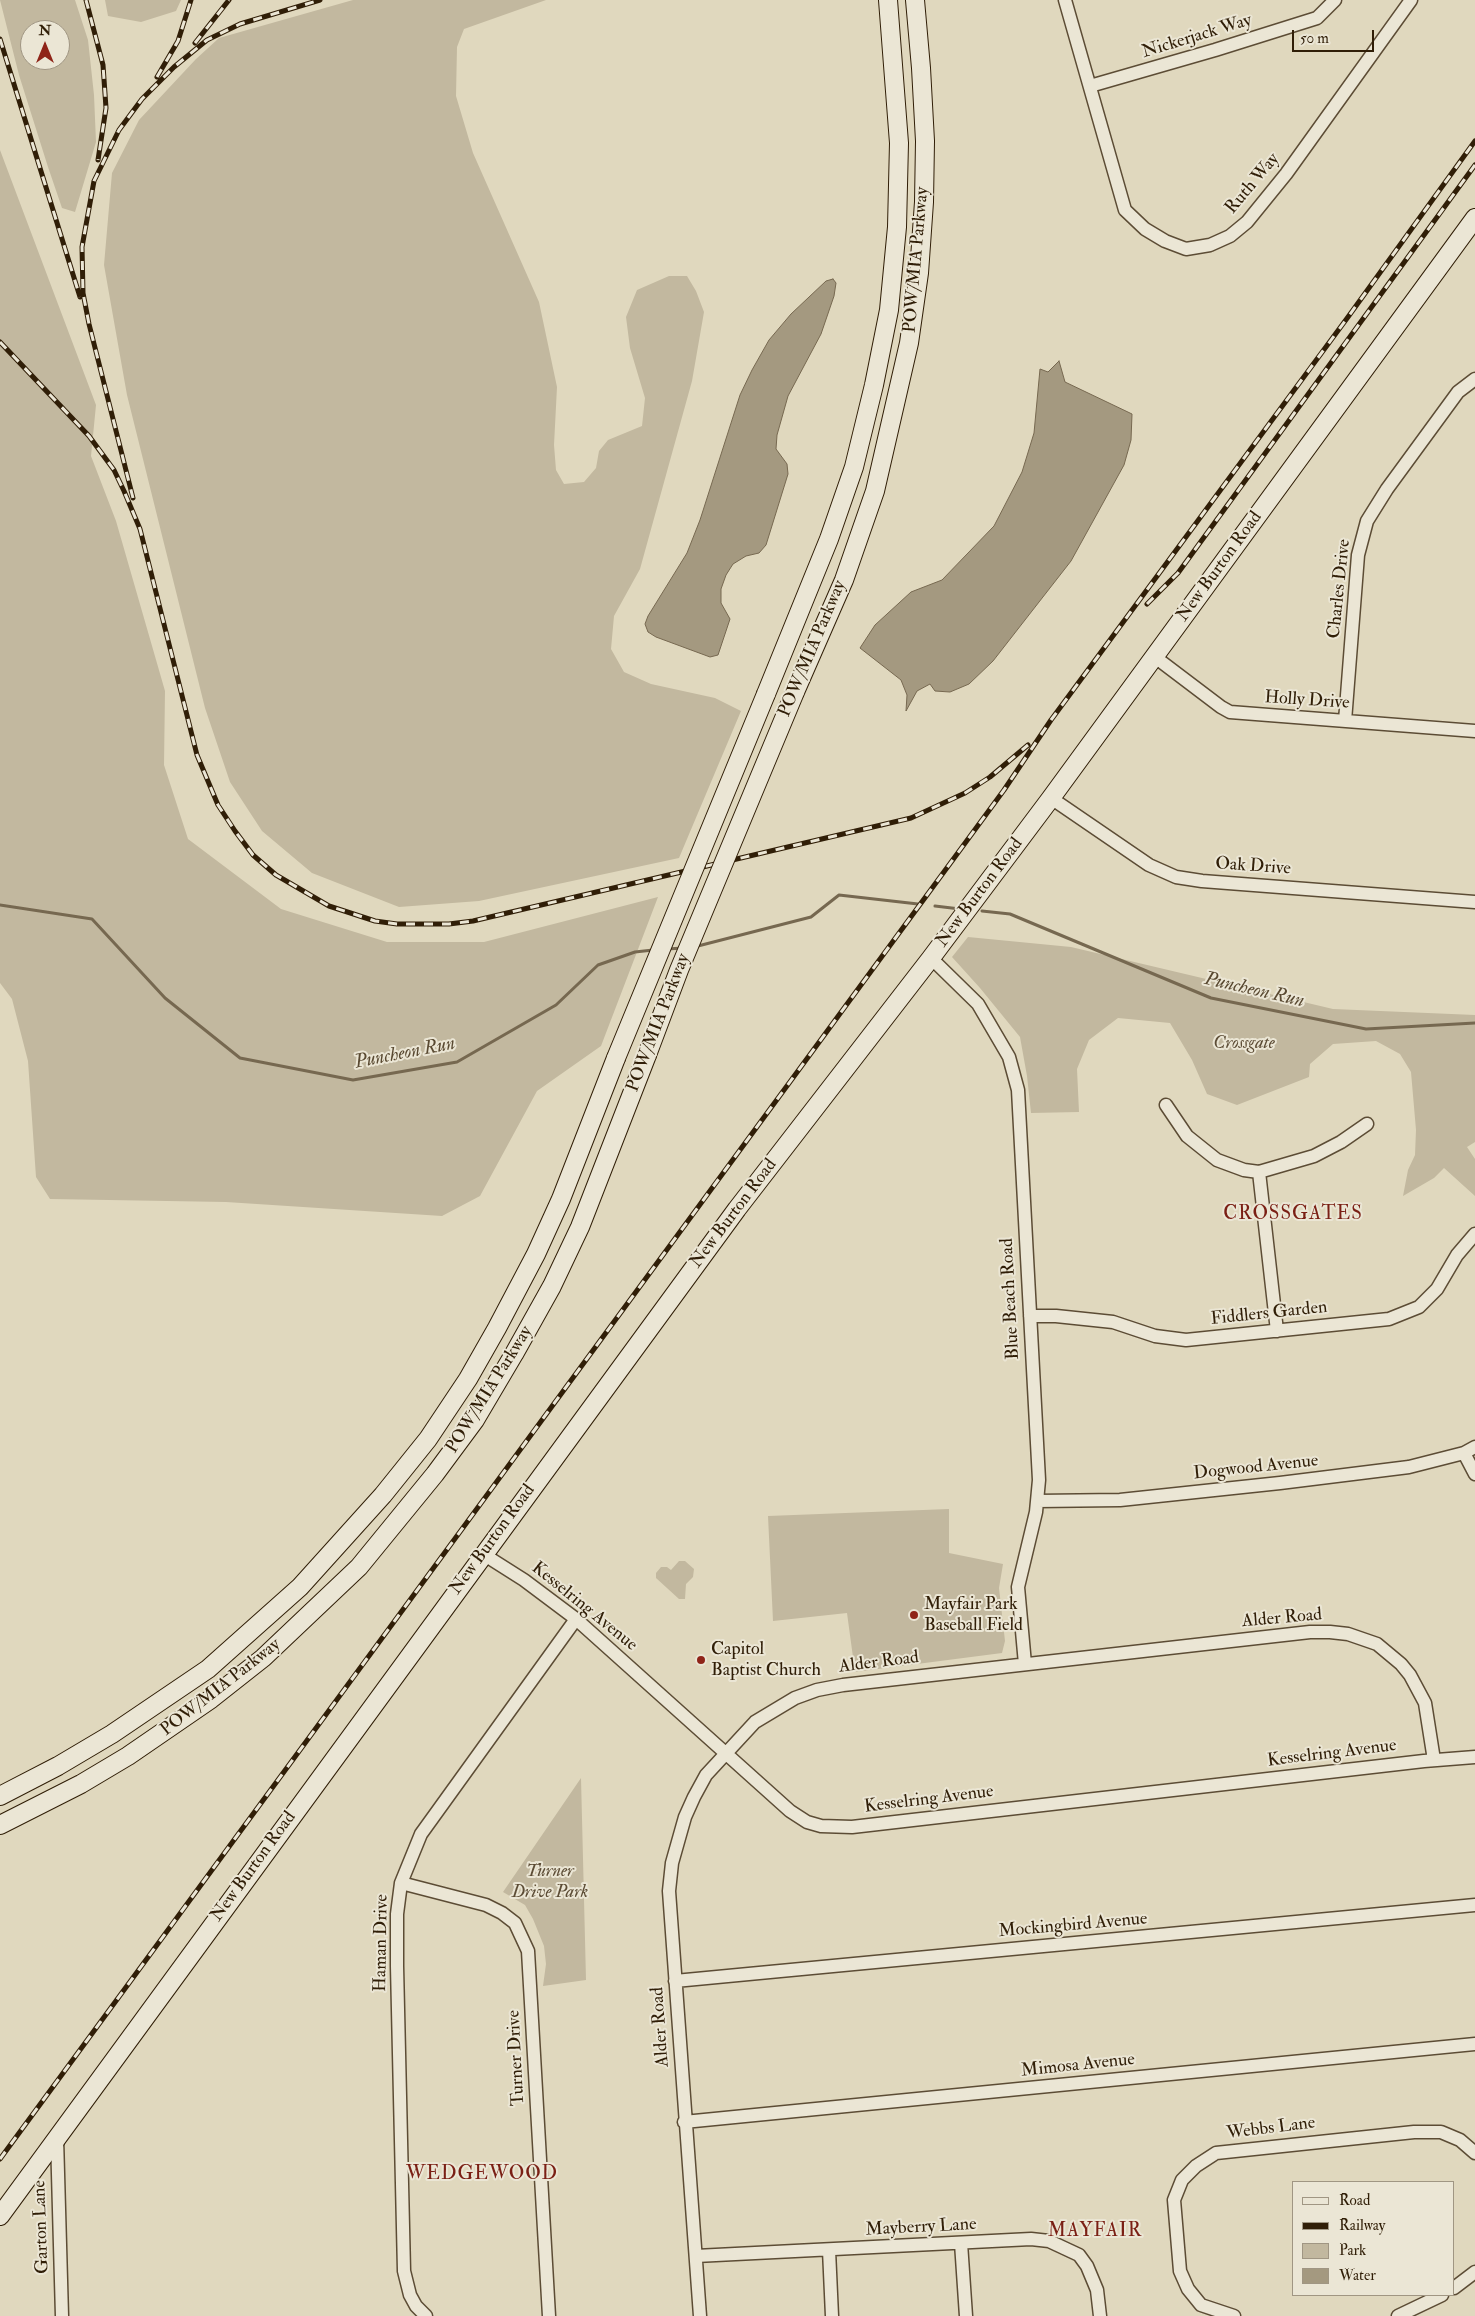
<!DOCTYPE html>
<style>
body{margin:0}
#map{position:relative;width:1475px;height:2316px;overflow:hidden;background:#e0d8be;font-family:"IM FELL Double Pica",serif}
canvas{display:block}
.legend{position:absolute;left:1292px;top:2181px;width:162px;height:115px;box-sizing:border-box;background:#ebe6d5;border:1px solid #a09683;margin:0;padding:6px 9px;list-style:none;font-size:15px;color:#301e07}
.legend li{display:flex;align-items:center;gap:10px;height:25px}
.legend b{width:25px;border:1px solid #a09683}
.north{position:absolute;left:20px;top:20px;width:50px;height:50px;box-sizing:border-box;background:#ebe6d5;border:1px solid #a09683;border-radius:50%;rotate:0deg;font-size:14px;font-weight:700;line-height:20px;text-align:center;color:#301e07}
.north::after{content:'';display:block;margin:auto;width:18px;height:22px;background:#8f2418;clip-path:polygon(50% 0,100% 100%,50% 72%,0 100%)}
.scale{position:absolute;left:1292px;top:30px;width:82px;height:22px;box-sizing:border-box;border:2px solid #301e07;border-top:0;padding-left:6px;font-size:15px;line-height:18px;white-space:nowrap;color:#301e07;-webkit-text-stroke:4px #ebe6d5;paint-order:stroke}
</style>
<div id="map">
<canvas width="1475" height="2316"></canvas>
<ul class="legend">
<li><b style="height:6px;background:#ebe6d5"></b>Road</li>
<li><b style="height:6px;background:#301e07"></b>Railway</li>
<li><b style="height:14px;background:#c2b89f"></b>Park</li>
<li><b style="height:14px;background:#a49980"></b>Water</li>
</ul>
<div class="north">N</div>
<div class="scale">50 m</div>
</div>
<script>
const ctx = document.querySelector('canvas').getContext('2d');
ctx.lineJoin = 'round';
function fillPath(path, color) { ctx.fillStyle = color; ctx.fill(path, 'evenodd'); }
const poly = rows => new Path2D(rows.map(r => 'M' + r).join(''));
function stroke(path, color, width, dash) { ctx.strokeStyle = color; ctx.lineWidth = width; ctx.lineCap = dash ? 'butt' : 'round'; ctx.setLineDash(dash || []); ctx.stroke(path); }
function drawText(font, color, halo, rows, align = 'center') {
  ctx.font = font + ' "IM FELL Double Pica",serif'; ctx.lineWidth = 4; ctx.setLineDash([]); ctx.textBaseline = 'middle'; ctx.strokeStyle = halo; ctx.fillStyle = color; for (const [text, x, y, turn = 0] of rows) {
    ctx.save(); ctx.translate(x, y); ctx.rotate((+turn || 0) * Math.PI / 180); ctx.textAlign = isNaN(turn) ? turn : align; if (halo) ctx.strokeText(text, 0, 0); ctx.fillText(text, 0, 0); ctx.restore();
  }
}
fillPath(poly([
 [0,0,75,0,88,40,94,95,96,142,75,212,62,208,48,167,19,75],
 [30,30,60,30,60,60,30,60],
 [105,0,181,0,176,11,141,22,108,16],
 [353,0,546,0,464,29,457,47,456,96,473,153,539,302,557,387,554,445,556,470,564,484,584,482,596,468,599,451,608,440,642,426,645,398,630,348,626,317,637,290,669,276,687,276,696,291,704,312,692,381,640,569,614,616,611,649,624,672,651,684,715,698,741,711,679,858,479,901,399,907,312,873,262,831,230,782,205,708,127,395,104,265,112,173,139,120,196,59,219,38],
 [0,150,96,405,91,456,116,521,165,691,164,765,188,839,281,909,387,942,484,942,658,897,601,1046,537,1091,480,1196,442,1216,226,1202,50,1199,36,1177,28,1061,12,999,0,983],
 [968,937,1071,947,1333,1009,1475,1015,1475,1142,1467,1147,1475,1159,1475,1196,1444,1168,1434,1178,1403,1196,1408,1170,1415,1155,1416,1130,1411,1072,1400,1054,1376,1041,1333,1044,1310,1064,1309,1077,1237,1105,1207,1094,1192,1060,1170,1023,1118,1018,1089,1040,1077,1069,1079,1112,1031,1113,1027,1076,1020,1037,980,988,952,957],
 [949,1509,949,1553,1003,1564,999,1588,1005,1641,1002,1653,855,1672,847,1613,773,1621,768,1516],
 [679,1561,685,1561,694,1569,693,1577,686,1584,685,1599,679,1599,656,1578,656,1573,661,1567,667,1567,671,1570],
 [581,1778,586,1980,543,1986,546,1964,544,1946,533,1919,525,1905,503,1892]
]), '#c2b89f');
const water = poly([
 [833,279,836,283,834,296,821,334,788,396,777,435,776,449,787,464,788,474,766,545,759,553,746,556,733,564,726,575,721,589,721,603,730,619,718,655,710,657,656,637,648,632,645,624,648,616,687,553,700,520,740,395,752,370,769,340,791,314,826,281,833,279],
 [1059,361,1065,382,1132,414,1131,440,1124,465,1071,561,993,661,969,684,950,692,935,691,930,684,917,691,906,711,907,695,901,680,860,648,875,625,911,592,942,580,994,526,1022,472,1034,433,1040,369,1048,372,1059,361]
]);
fillPath(water, '#a49980');
stroke(water, '#766850', 1);
stroke(poly([
 [0,905,92,919,165,998,240,1058,353,1080,457,1062,556,1005,598,965,635,952,653,950],
 [935,906,960,909],
 [982,911,1010,914,1211,998,1366,1029,1475,1023],
 [694,947,811,917,839,895,918,904],
 [667,949,683,948]
]), '#766850', 3);
const street = poly([
 [1065,0,1125,210,1145,229,1165,241,1186,249,1210,245,1230,236,1247,222,1286,174,1411,0],
 [1090,86,1215,50,1317,18,1335,0],
 [1155,657,1221,707,1230,712,1475,731],
 [1345,721,1358,555,1367,521,1387,489,1458,392,1475,379],
 [1051,798,1149,865,1176,877,1202,881,1475,902],
 [931,958,978,1004,1009,1057,1018,1090,1039,1480,1036,1512,1018,1587,1025,1664],
 [1166,1105,1187,1136,1217,1160,1244,1170,1259,1172,1314,1156,1341,1142,1367,1124],
 [1259,1172,1277,1331],
 [1030,1316,1056,1316,1113,1322,1155,1336,1186,1340,1389,1319,1419,1307,1437,1289,1457,1255,1475,1234],
 [1464,1453,1475,1474],
 [1037,1501,1120,1500,1280,1483,1409,1467,1464,1453,1475,1447],
 [483,1554,524,1580,576,1619,790,1811,807,1822,821,1826,852,1827,1424,1761,1475,1757],
 [401,1883,486,1905,502,1913,515,1923,528,1951,549,2316],
 [675,1981,1475,1905],
 [684,2122,1475,2044],
 [57,2138,62,2316],
 [961,2243,966,2316],
 [829,2250,832,2316],
 [696,2256,1031,2239,1049,2241,1079,2255,1087,2266,1097,2290,1100,2316],
 [1454,2288,1475,2272],
 [426,2316,416,2306,410,2295,404,2271,397,1966,397,1914,401,1883,421,1834,576,1619],
 [700,2316,669,1891,672,1863,685,1817,694,1797,706,1775,755,1722,795,1698,817,1690,843,1685,1310,1632,1330,1632,1348,1634,1377,1644,1401,1664,1410,1675,1425,1703,1434,1760],
 [1234,2316,1201,2305,1188,2289,1180,2271,1174,2200,1182,2180,1196,2166,1216,2153,1414,2132,1441,2132,1460,2140,1475,2153],
 [1398,2316,1442,2295]
]);
const secondary = poly([
 [795,692,844,580,875,491,909,343,919,273,924,202,925,141,921,68,915,0],
 [766,694,829,539,854,467,874,385,889,310,897,227,899,143,888,0],
 [0,1796,58,1766,112,1734,208,1669,300,1587,383,1495,428,1439,468,1379,497,1328,536,1254,561,1199,616,1058],
 [0,1825,81,1784,128,1756,211,1699,263,1658,359,1567,435,1474,475,1420,514,1354,552,1286,580,1227,647,1055],
 [0,2216,737,1209,931,958,1051,798,1475,218]
]);
stroke(street, '#5c4c35', 15);
stroke(secondary, '#301e07', 20);
stroke(street, '#ebe6d5', 12);
stroke(secondary, '#ebe6d5', 18);
const rail = poly([
 [86,0,103,65,106,108,98,160],
 [0,39,80,297],
 [195,43,229,0],
 [157,77,178,41,191,0],
 [0,342,89,436,114,470,124,491,140,529,197,755,218,805,235,831,253,855,276,875,329,906,375,921,397,924,449,924,473,921,911,818,965,793,990,777,1028,745],
 [133,498,89,324,83,293,82,247,94,181,119,130,142,99,174,67,207,40,240,24,320,0],
 [1147,604,1178,573,1475,165],
 [0,2159,1004,790,1051,720,1348,317,1475,141]
]);
stroke(rail, '#301e07', 5);
stroke(rail, '#ebe6d5', 3, [9]);
const secondaryBridge = poly([
 [647,1055,679,970,795,692],
 [616,1058,766,694]
]);
stroke(secondaryBridge, '#301e07', 20, []);
stroke(secondaryBridge, '#ebe6d5', 18);
for (const [x, y, r, color] of [
 [914,1615,5,"#8f2418"],
 [701,1660,5,"#8f2418"]
]) { const dot = new Path2D(); dot.arc(x, y, r, 0, 2 * Math.PI); ctx.fillStyle = color; ctx.fill(dot); stroke(dot, '#ebe6d5', 2); }
drawText('18px', '#301e07', '#ebe6d5', [
 ["Nickerjack Way",1197,37,-17],
 ["Ruth Way",1253,184,-50],
 ["POW/MIA Parkway",917,260,-85],
 ["New Burton Road",1220,567,-54],
 ["Charles Drive",1340,589,-84],
 ["POW/MIA Parkway",813,649,-67],
 ["Holly Drive",1307,701,4],
 ["Oak Drive",1253,867,4],
 ["New Burton Road",980,893,-53],
 ["POW/MIA Parkway",659,1023,-69],
 ["New Burton Road",734,1214,-53],
 ["Blue Beach Road",1011,1299,-93],
 ["Fiddlers Garden",1269,1314,-6],
 ["POW/MIA Parkway",490,1390,-58],
 ["Dogwood Avenue",1256,1468,-6],
 ["New Burton Road",493,1540,-54],
 ["Kesselring Avenue",584,1607,39],
 ["Alder Road",1282,1619,-5],
 ["Alder Road",879,1663,-7],
 ["POW/MIA Parkway",221,1688,-38],
 ["Kesselring Avenue",1332,1754,-7],
 ["Kesselring Avenue",929,1800,-7],
 ["New Burton Road",254,1867,-54],
 ["Mockingbird Avenue",1073,1926,-5],
 ["Haman Drive",382,1943,-89],
 ["Alder Road",661,2027,-94],
 ["Turner Drive",517,2058,-93],
 ["Mimosa Avenue",1078,2066,-6],
 ["Webbs Lane",1271,2129,-7],
 ["Garton Lane",42,2227,-92],
 ["Mayberry Lane",921,2228,-3]
]);
drawText('italic 18px', '#5c4c35', '#ebe6d5', [
 ["Crossgate",1244,1044],
 ["Turner",550,1872],
 ["Drive Park",550,1893]
]);
drawText('18px', '#301e07', '#ebe6d5', [
 ["Mayfair Park",924,1605],
 ["Baseball Field",924,1626],
 ["Capitol",711,1650],
 ["Baptist Church",711,1671]
], 'left');
drawText('italic 19px', '#594931', '#ebe6d5', [
 ["Puncheon Run",1254,991,13],
 ["Puncheon Run",405,1054,-11]
]);
ctx.letterSpacing = '1px';
drawText('19px', '#7a1f14', '#ebe6d5', [
 ["CROSSGATES",1293,1215],
 ["WEDGEWOOD",482,2175],
 ["MAYFAIR",1095,2232]
]);
ctx.letterSpacing = '0px';
</script>
